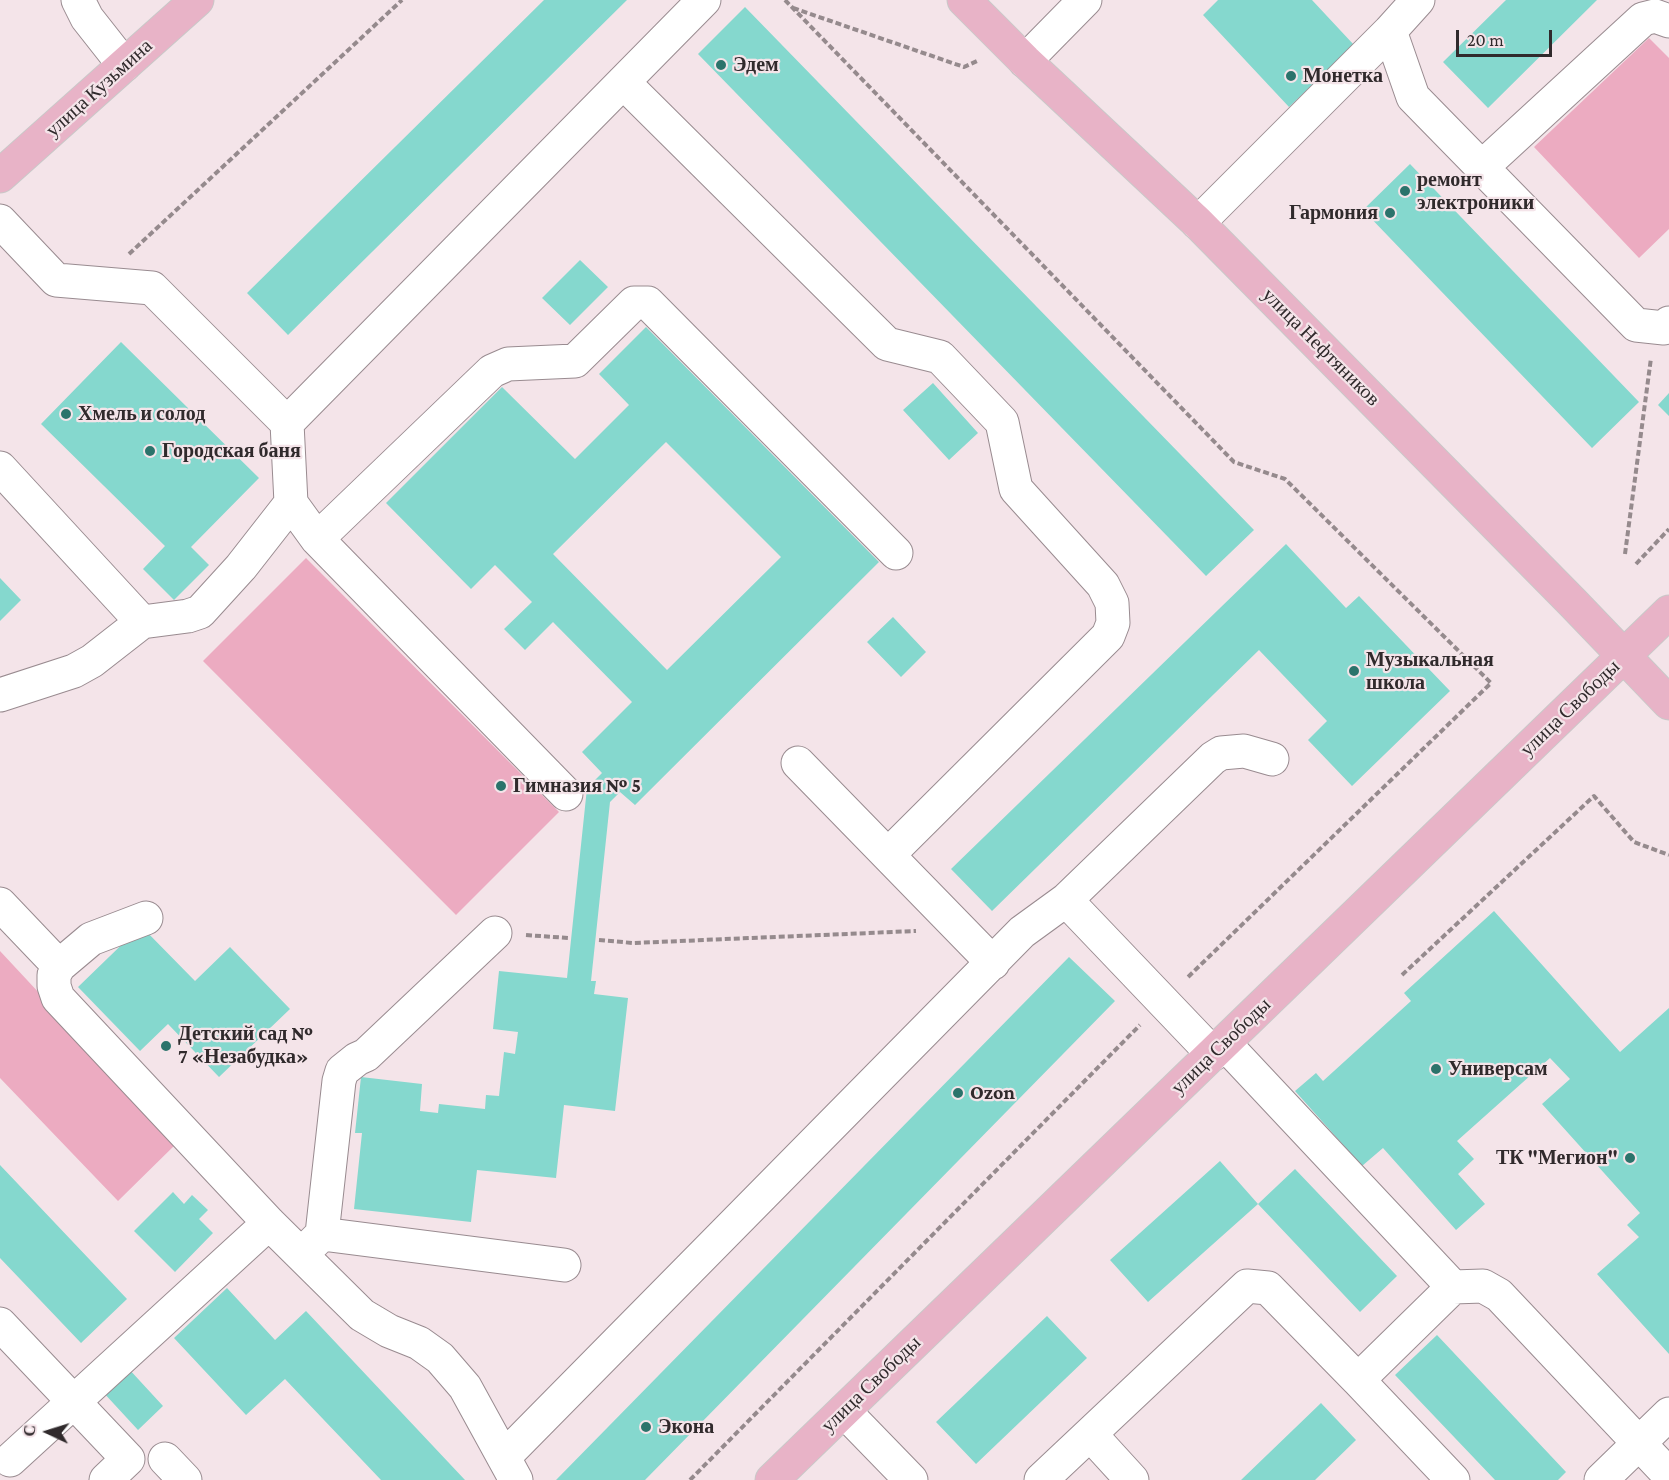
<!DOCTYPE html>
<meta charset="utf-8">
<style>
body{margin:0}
#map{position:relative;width:1669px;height:1480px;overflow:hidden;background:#f4e4e9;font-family:"Crimson Pro",serif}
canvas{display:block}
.north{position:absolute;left:18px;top:1402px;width:60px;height:60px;-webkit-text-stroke:4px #f4e4e9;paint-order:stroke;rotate:274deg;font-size:16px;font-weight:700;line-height:24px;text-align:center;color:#302a2c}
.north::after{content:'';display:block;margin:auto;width:21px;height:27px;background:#302a2c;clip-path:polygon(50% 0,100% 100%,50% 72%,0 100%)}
.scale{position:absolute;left:1456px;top:30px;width:96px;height:27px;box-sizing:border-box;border:3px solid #302a2c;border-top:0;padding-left:8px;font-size:18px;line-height:21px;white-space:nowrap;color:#302a2c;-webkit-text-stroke:4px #f4e4e9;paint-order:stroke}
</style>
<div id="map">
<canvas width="1669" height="1480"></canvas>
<div class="north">С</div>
<div class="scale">20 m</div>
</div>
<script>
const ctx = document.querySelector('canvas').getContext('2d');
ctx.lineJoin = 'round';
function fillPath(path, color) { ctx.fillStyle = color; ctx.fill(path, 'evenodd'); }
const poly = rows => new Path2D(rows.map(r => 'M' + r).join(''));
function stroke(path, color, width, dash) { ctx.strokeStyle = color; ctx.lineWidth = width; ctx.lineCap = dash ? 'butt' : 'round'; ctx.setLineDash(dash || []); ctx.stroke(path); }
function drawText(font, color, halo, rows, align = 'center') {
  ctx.font = font + ' "Crimson Pro",serif'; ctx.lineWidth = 4.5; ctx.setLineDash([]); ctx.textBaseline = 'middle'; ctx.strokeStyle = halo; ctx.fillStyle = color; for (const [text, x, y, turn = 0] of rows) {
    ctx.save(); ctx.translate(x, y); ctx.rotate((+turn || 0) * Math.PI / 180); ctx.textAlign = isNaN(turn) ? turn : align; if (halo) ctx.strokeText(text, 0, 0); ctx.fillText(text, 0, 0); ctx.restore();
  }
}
fillPath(poly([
 [1649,38,1669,58,1669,229,1639,258,1534,147],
 [306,558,559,812,456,915,203,661],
 [0,951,178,1142,118,1201,0,1078]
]), '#ecabc1');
fillPath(poly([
 [544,0,627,0,288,335,247,293],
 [1218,0,1312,0,1354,45,1289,107,1203,15],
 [1506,0,1597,0,1488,108,1443,62],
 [745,7,1254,530,1206,576,698,54],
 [1410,164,1639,402,1592,448,1363,210],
 [580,260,608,287,570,325,542,298],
 [646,327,879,562,635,805,620,792,610,802,591,981,596,981,594,994,628,998,615,1111,564,1105,556,1178,477,1170,471,1222,354,1209,362,1133,355,1133,361,1077,422,1084,420,1111,438,1113,439,1104,485,1109,486,1095,499,1096,504,1052,515,1054,518,1032,493,1029,499,971,567,978,587,788,602,773,582,752,632,702,553,622,525,650,504,629,532,602,495,565,471,589,386,503,502,387,575,459,629,405,599,374],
 [666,442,781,557,667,670,553,554],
 [121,342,259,478,191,547,209,565,174,600,143,569,165,546,41,424],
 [933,383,978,433,949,460,903,410],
 [1669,393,1669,416,1658,405],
 [1286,544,1346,608,1359,596,1450,691,1352,786,1308,740,1327,721,1259,650,992,911,951,869],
 [0,578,21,600,0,621],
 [893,617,926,652,901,677,867,642],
 [1494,911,1620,1052,1669,1008,1669,1354,1597,1274,1639,1237,1627,1225,1640,1213,1542,1104,1570,1079,1550,1058,1457,1141,1474,1159,1458,1174,1485,1204,1456,1230,1383,1148,1362,1166,1295,1091,1316,1073,1323,1081,1411,1001,1404,993],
 [141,926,195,981,230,947,290,1009,219,1077,168,1024,140,1051,78,987],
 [1069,957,1115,1001,645,1480,556,1480],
 [1220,1161,1258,1204,1148,1302,1110,1260],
 [0,1165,127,1299,81,1343,0,1258],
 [1295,1169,1397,1276,1360,1312,1258,1204],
 [173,1192,184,1204,192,1195,208,1210,199,1219,213,1233,175,1272,134,1231],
 [227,1288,275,1340,306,1311,465,1480,381,1480,285,1379,246,1415,174,1338],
 [1047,1316,1087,1358,976,1464,936,1422],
 [1437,1335,1566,1472,1558,1480,1495,1480,1395,1375],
 [128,1368,163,1406,138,1430,102,1391],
 [1321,1403,1356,1440,1315,1480,1241,1480]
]), '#85d8ce');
const minor = poly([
 [78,0,87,18,124,65],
 [1418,0,1390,31,1413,97,1636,325,1664,328,1669,323],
 [1025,61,1085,0],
 [623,82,887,344,940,357,1002,422,1016,489,1103,585,1112,603,1113,623,1108,636,888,855],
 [1481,168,1643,19,1655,16,1669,21],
 [0,221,56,280,152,288,287,423,291,503,317,539,566,794],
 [1198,223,1390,31],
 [287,423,704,0],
 [0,468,142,622],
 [317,539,492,371,508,364,575,361,634,303,648,303,896,553],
 [0,695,74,671,92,661,142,622,188,616,200,612,241,567,291,503],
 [798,763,993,963],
 [1066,900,1213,758,1221,753,1244,751,1272,759],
 [0,904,59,966],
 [146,918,91,939,59,966,54,975,54,986,58,998,269,1223,362,1315,389,1331,419,1343,440,1358,465,1387,516,1480],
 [322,1234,339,1081,342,1071,357,1059,366,1055,495,933],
 [305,1251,322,1234,564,1265],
 [1453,1287,1483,1286,1499,1295,1669,1475],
 [0,1324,128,1459,106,1480],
 [1358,1380,1453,1480],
 [844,1411,911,1480],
 [1090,1434,1132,1480],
 [504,1457,1022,932,1066,900,1213,1054],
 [165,1459,185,1480],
 [10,1460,269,1223],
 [1041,1480,1247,1286,1268,1288,1358,1380,1453,1287,1224,1043],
 [1601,1480,1669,1414]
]);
const major = poly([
 [964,0,1025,61,1198,223,1573,603,1669,703],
 [0,176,197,0],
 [772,1480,1669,612]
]);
stroke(minor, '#998b90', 35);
stroke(major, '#c9c8c8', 35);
stroke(poly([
 [785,0,1234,462,1285,479,1491,683,1186,979],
 [793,8,964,67,977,61],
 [129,254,402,0],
 [1625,554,1651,358],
 [1636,564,1669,529],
 [526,935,568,938],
 [599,940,633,943,916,931],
 [1402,975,1594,796,1634,842,1669,855],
 [690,1480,1140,1025]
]), '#958a8d', 4, [6, 3]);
stroke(minor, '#fff', 33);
stroke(major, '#e8b3c7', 33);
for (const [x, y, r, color] of [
 [721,65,6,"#2b736b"],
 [1291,76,6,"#2b736b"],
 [1405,191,6,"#2b736b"],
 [1390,213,6,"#2b736b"],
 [66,414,6,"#2b736b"],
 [150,451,6,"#2b736b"],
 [1354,671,6,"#2b736b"],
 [501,786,6,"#2b736b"],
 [166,1046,6,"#2b736b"],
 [1436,1069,6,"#2b736b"],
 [958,1093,6,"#2b736b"],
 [1630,1158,6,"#2b736b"],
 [646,1427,6,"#2b736b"]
]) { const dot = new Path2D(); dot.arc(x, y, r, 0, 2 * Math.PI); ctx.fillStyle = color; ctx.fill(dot); stroke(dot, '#f4e4e9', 2); }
drawText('bold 20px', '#302a2c', '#f4e4e9', [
 ["Эдем",733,65],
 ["Монетка",1303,76],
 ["ремонт",1417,180],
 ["электроники",1417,203],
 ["Гармония",1378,213,"right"],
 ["Хмель и солод",78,414],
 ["Городская баня",162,451],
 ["Музыкальная",1366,660],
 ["школа",1366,683],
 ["Гимназия № 5",513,786],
 ["Детский сад №",178,1034],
 ["7 «Незабудка»",178,1057],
 ["Универсам",1448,1069],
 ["Ozon",970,1093],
 ["ТК \"Мегион\"",1618,1158,"right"],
 ["Экона",658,1427]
], 'left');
drawText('20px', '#302a2c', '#f4e4e9', [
 ["улица Кузьмина",99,88,-42],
 ["улица Нефтяников",1321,347,45],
 ["улица Свободы",1570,708,-44],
 ["улица Свободы",1221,1046,-44],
 ["улица Свободы",871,1384,-44]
]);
</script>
